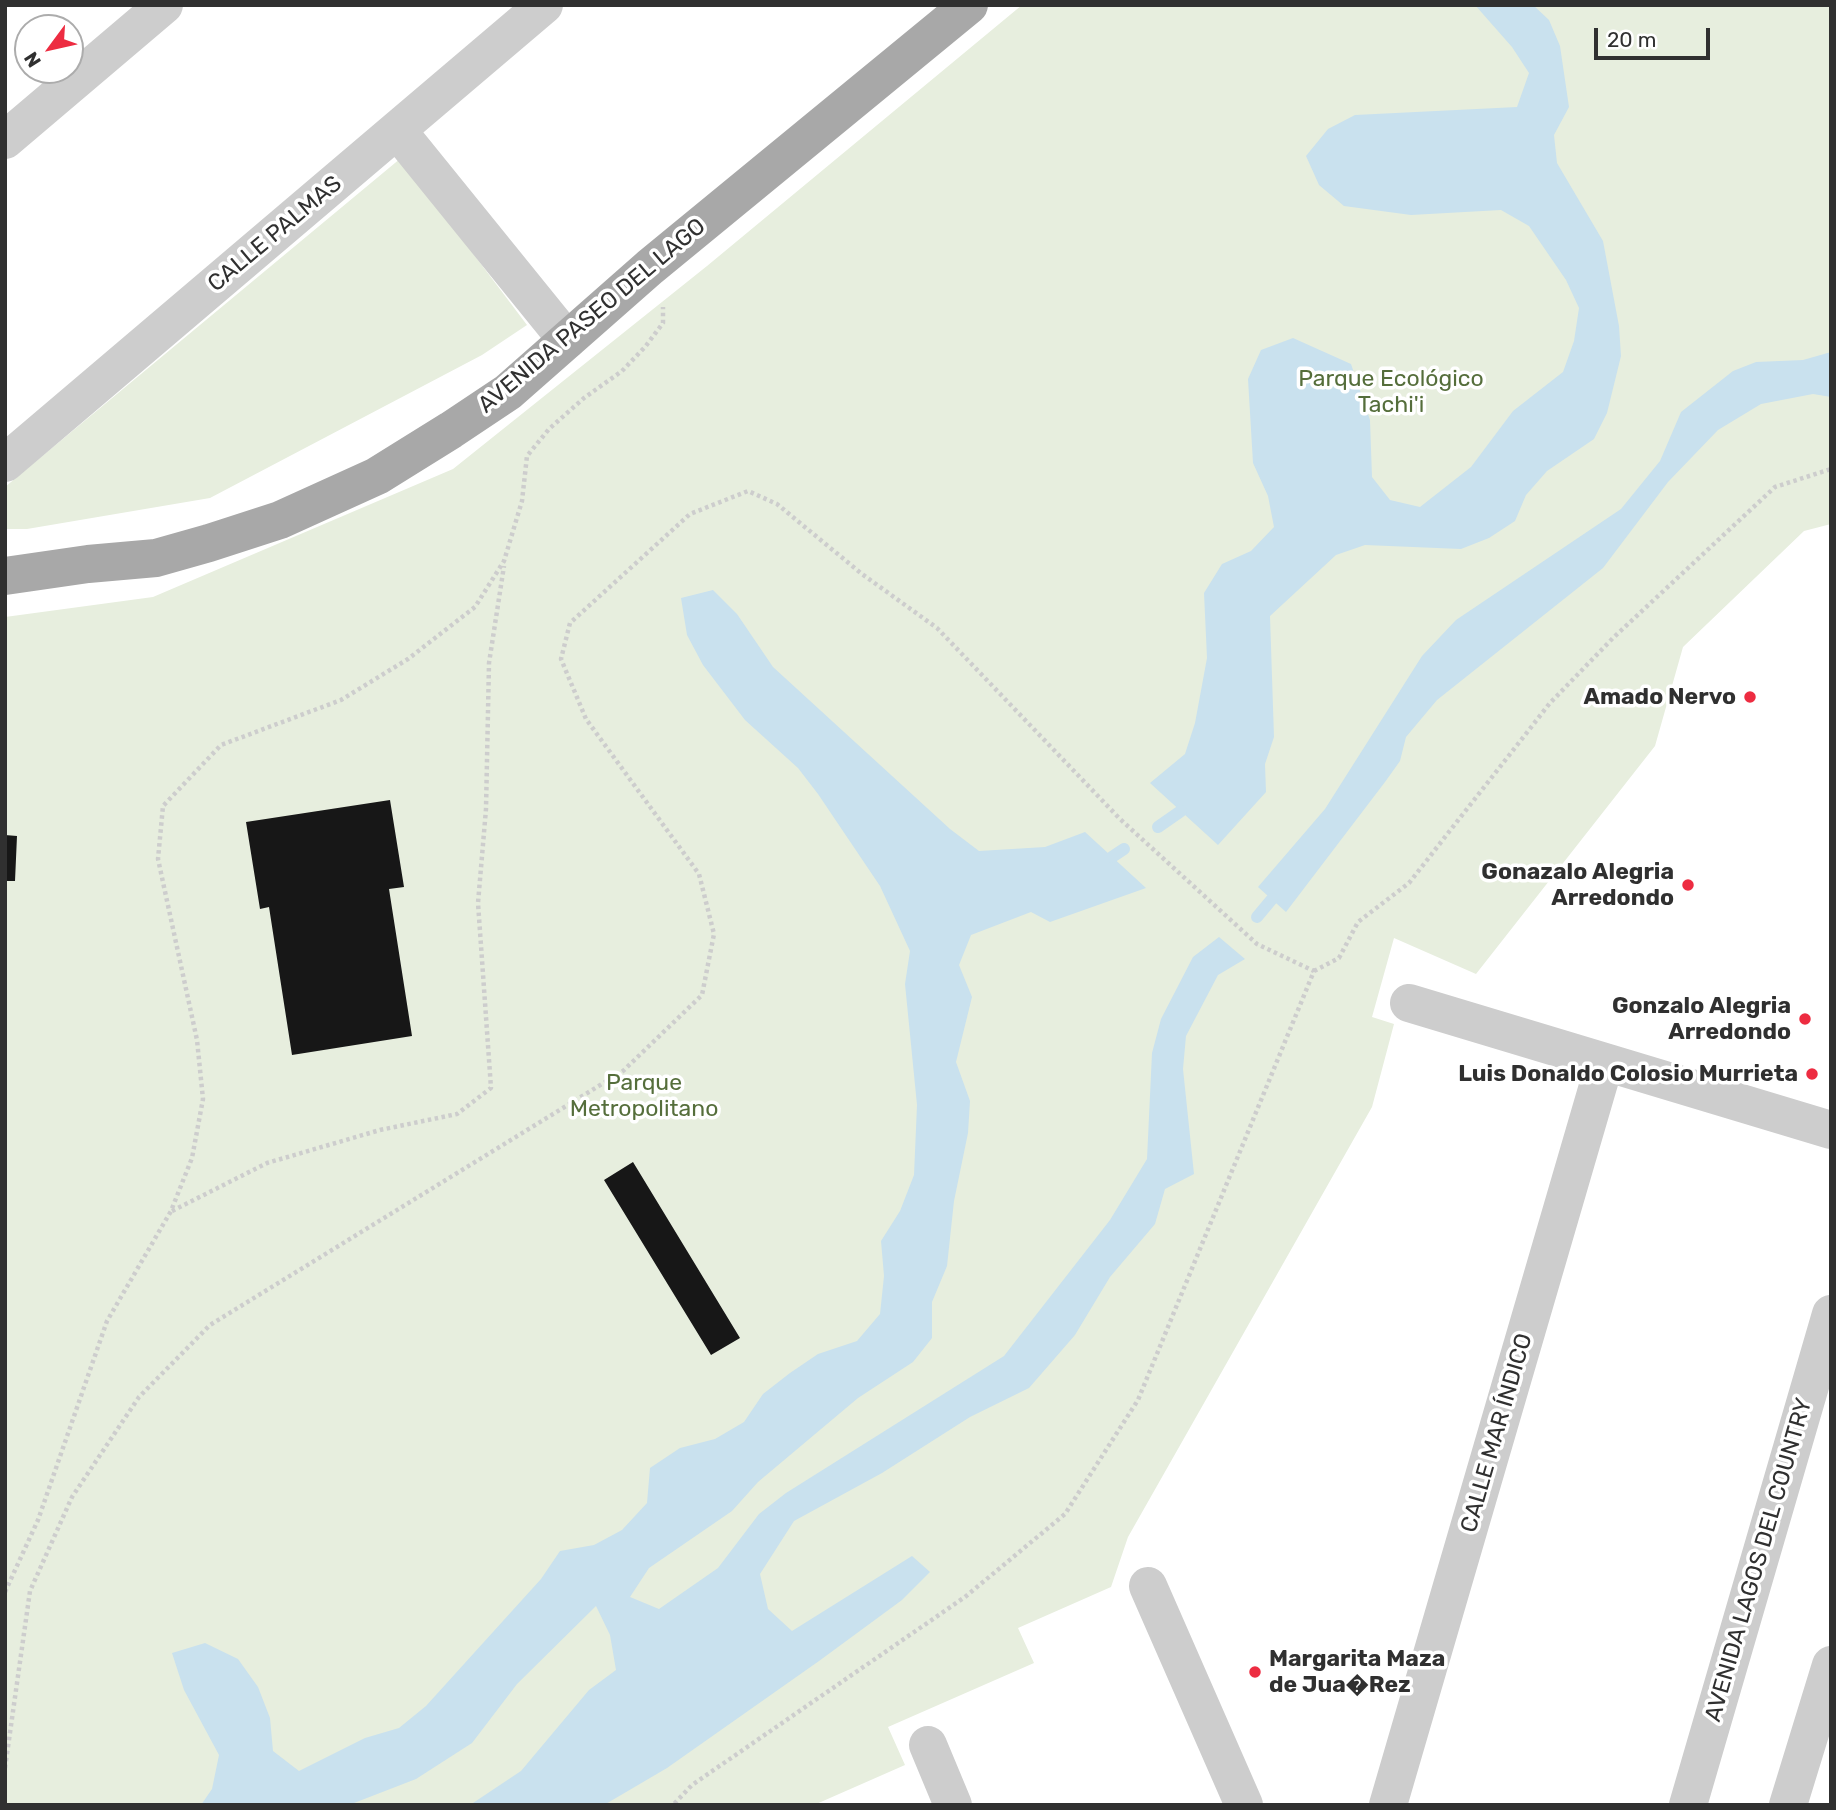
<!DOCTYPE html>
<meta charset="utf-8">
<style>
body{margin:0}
#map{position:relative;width:1836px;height:1810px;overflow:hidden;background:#fff;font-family:Rubik,sans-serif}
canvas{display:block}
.frame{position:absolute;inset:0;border:7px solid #303030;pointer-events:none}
.north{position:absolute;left:14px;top:14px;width:70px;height:70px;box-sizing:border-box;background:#fff;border:2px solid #acacac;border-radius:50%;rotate:237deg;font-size:19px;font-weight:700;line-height:28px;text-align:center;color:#303030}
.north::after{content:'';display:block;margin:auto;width:24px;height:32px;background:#ed2c41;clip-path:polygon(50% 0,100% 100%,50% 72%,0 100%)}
.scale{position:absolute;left:1594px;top:28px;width:116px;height:32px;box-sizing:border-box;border:4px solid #303030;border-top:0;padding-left:9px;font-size:21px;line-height:24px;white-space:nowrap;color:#303030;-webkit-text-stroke:5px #fff;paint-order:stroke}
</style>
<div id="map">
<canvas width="1836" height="1810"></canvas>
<div class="frame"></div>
<div class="north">N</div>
<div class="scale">20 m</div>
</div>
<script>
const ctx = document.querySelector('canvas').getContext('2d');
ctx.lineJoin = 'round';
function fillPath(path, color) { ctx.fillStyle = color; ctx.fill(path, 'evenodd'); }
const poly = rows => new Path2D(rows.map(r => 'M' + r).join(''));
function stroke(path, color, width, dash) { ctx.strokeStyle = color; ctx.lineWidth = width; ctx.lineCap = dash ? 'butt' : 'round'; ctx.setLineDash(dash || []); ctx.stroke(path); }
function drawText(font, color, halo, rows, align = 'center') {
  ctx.font = font + ' Rubik,sans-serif'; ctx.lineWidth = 7; ctx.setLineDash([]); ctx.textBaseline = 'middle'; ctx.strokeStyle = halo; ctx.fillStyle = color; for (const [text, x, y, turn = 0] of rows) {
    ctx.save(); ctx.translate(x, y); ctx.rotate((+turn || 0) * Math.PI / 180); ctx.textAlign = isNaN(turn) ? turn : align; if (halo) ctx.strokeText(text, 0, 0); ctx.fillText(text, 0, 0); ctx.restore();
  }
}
fillPath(poly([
 [1022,5,1831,5,1831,524,1804,531,1683,647,1655,746,1476,974,1394,938,1372,1017,1394,1024,1372,1107,1128,1537,1111,1587,1018,1628,1034,1663,888,1727,905,1765,814,1805,5,1805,5,617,153,597,453,469,707,266],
 [401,158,527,325,482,355,210,498,27,529,5,529,5,487]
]), '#e7eede');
fillPath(poly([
 [1475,5,1533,5,1549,20,1560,46,1569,107,1554,135,1557,163,1603,241,1619,326,1621,356,1607,413,1594,439,1547,471,1526,495,1515,521,1489,538,1461,549,1365,545,1336,555,1270,616,1274,737,1265,764,1266,792,1218,845,1150,783,1185,754,1195,723,1207,658,1204,593,1222,564,1251,551,1274,527,1268,496,1253,463,1248,379,1261,350,1293,338,1351,364,1370,420,1372,477,1390,500,1420,507,1471,467,1513,411,1563,372,1574,341,1579,308,1566,280,1529,226,1501,210,1411,215,1344,206,1319,185,1306,156,1328,129,1355,115,1517,107,1529,73,1512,47],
 [1831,352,1831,397,1813,394,1761,404,1718,430,1668,482,1603,568,1437,700,1406,737,1400,761,1385,782,1286,912,1258,887,1325,809,1422,656,1456,620,1621,509,1660,461,1681,412,1733,371,1756,362,1803,360],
 [713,590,737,614,773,667,950,829,979,851,1045,847,1085,832,1146,888,1050,922,1031,912,971,935,959,965,972,997,956,1062,970,1101,968,1133,954,1201,947,1266,932,1302,932,1338,913,1362,858,1398,758,1482,732,1511,649,1568,630,1597,659,1609,718,1568,759,1514,786,1493,1004,1356,1110,1220,1147,1159,1152,1053,1161,1019,1193,957,1219,937,1245,959,1218,975,1186,1036,1183,1069,1194,1174,1165,1189,1155,1224,1110,1277,1075,1335,1029,1388,970,1417,882,1473,794,1521,760,1574,768,1609,792,1631,912,1556,930,1572,902,1600,819,1661,667,1768,604,1805,470,1805,521,1771,589,1690,616,1670,610,1635,596,1606,517,1684,472,1743,416,1779,354,1803,201,1805,212,1789,219,1755,184,1690,172,1653,205,1643,238,1659,258,1687,270,1718,273,1751,299,1771,365,1738,399,1728,426,1706,541,1579,560,1551,594,1545,622,1530,647,1503,650,1468,680,1448,715,1439,744,1422,763,1394,790,1373,818,1354,857,1341,880,1314,884,1276,881,1241,900,1211,914,1175,917,1105,905,984,910,951,880,886,818,794,798,768,745,720,703,665,687,635,681,598]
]), '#c9e1ee');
stroke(poly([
 [1158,827,1181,811],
 [1112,857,1124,849],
 [1257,917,1272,899]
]), '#c9e1ee', 12);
fillPath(poly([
 [390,800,404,887,389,889,412,1036,292,1055,269,907,260,909,246,822],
 [5,835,17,836,15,881,5,881],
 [633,1162,740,1338,711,1355,604,1180]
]), '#171717');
stroke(poly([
 [1314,971,1339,958,1358,922,1409,883,1550,703,1613,638,1775,487,1831,469],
 [172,1211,267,1163,380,1130,457,1114,491,1088,478,903,486,809,489,663,504,566],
 [5,1592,38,1520,107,1321,171,1211,192,1158,203,1099,197,1040,158,859,163,806,221,745,341,700,408,659,475,607,504,561,522,501,527,456,549,429,584,398,622,371,645,347,663,323,663,307],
 [5,1768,30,1591,72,1497,139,1397,210,1325,623,1071,702,995,714,934,699,874,586,719,561,659,570,623,690,514,748,491,777,504,862,574,937,628,1120,819,1257,944,1314,971,1138,1400,1065,1514,965,1597,692,1785,673,1805]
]), '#cdcdcd', 4.5, [3.5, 3.5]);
stroke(poly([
 [397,130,567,340],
 [5,140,164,5],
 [5,463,544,5],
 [1409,1003,1831,1130],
 [1148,1586,1244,1805],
 [928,1745,953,1805],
 [1388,1805,1605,1062],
 [1688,1805,1831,1314],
 [1788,1805,1831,1665]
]), '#cdcdcd', 38);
stroke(poly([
 [5,576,88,564,156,558,209,543,280,520,377,476,451,430,508,392,650,267,969,5]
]), '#a8a8a8', 38);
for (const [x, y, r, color] of [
 [1750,697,7,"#ed2c41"],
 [1688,885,7,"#ed2c41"],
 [1805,1019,7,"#ed2c41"],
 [1812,1074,7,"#ed2c41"],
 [1255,1672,7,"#ed2c41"]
]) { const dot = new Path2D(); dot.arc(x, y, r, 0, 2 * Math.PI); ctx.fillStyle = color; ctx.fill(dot); stroke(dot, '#fff', 2.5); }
drawText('23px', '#303030', '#fff', [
 ["CALLE PALMAS",275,234,-40],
 ["AVENIDA PASEO DEL LAGO",592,316,-40],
 ["CALLE MAR ÍNDICO",1497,1433,-74],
 ["AVENIDA LAGOS DEL COUNTRY",1759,1560,-74]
]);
drawText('23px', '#556e3b', '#fff', [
 ["Parque Ecológico",1391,379],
 ["Tachi'i",1391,405],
 ["Parque",644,1083],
 ["Metropolitano",644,1109]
]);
drawText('bold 23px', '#303030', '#fff', [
 ["Amado Nervo",1736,697],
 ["Gonazalo Alegria",1674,872],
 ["Arredondo",1674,898],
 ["Gonzalo Alegria",1791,1006],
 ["Arredondo",1791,1032],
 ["Luis Donaldo Colosio Murrieta",1798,1074],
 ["Margarita Maza",1269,1659,"left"],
 ["de Jua�Rez",1269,1685,"left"]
], 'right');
</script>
